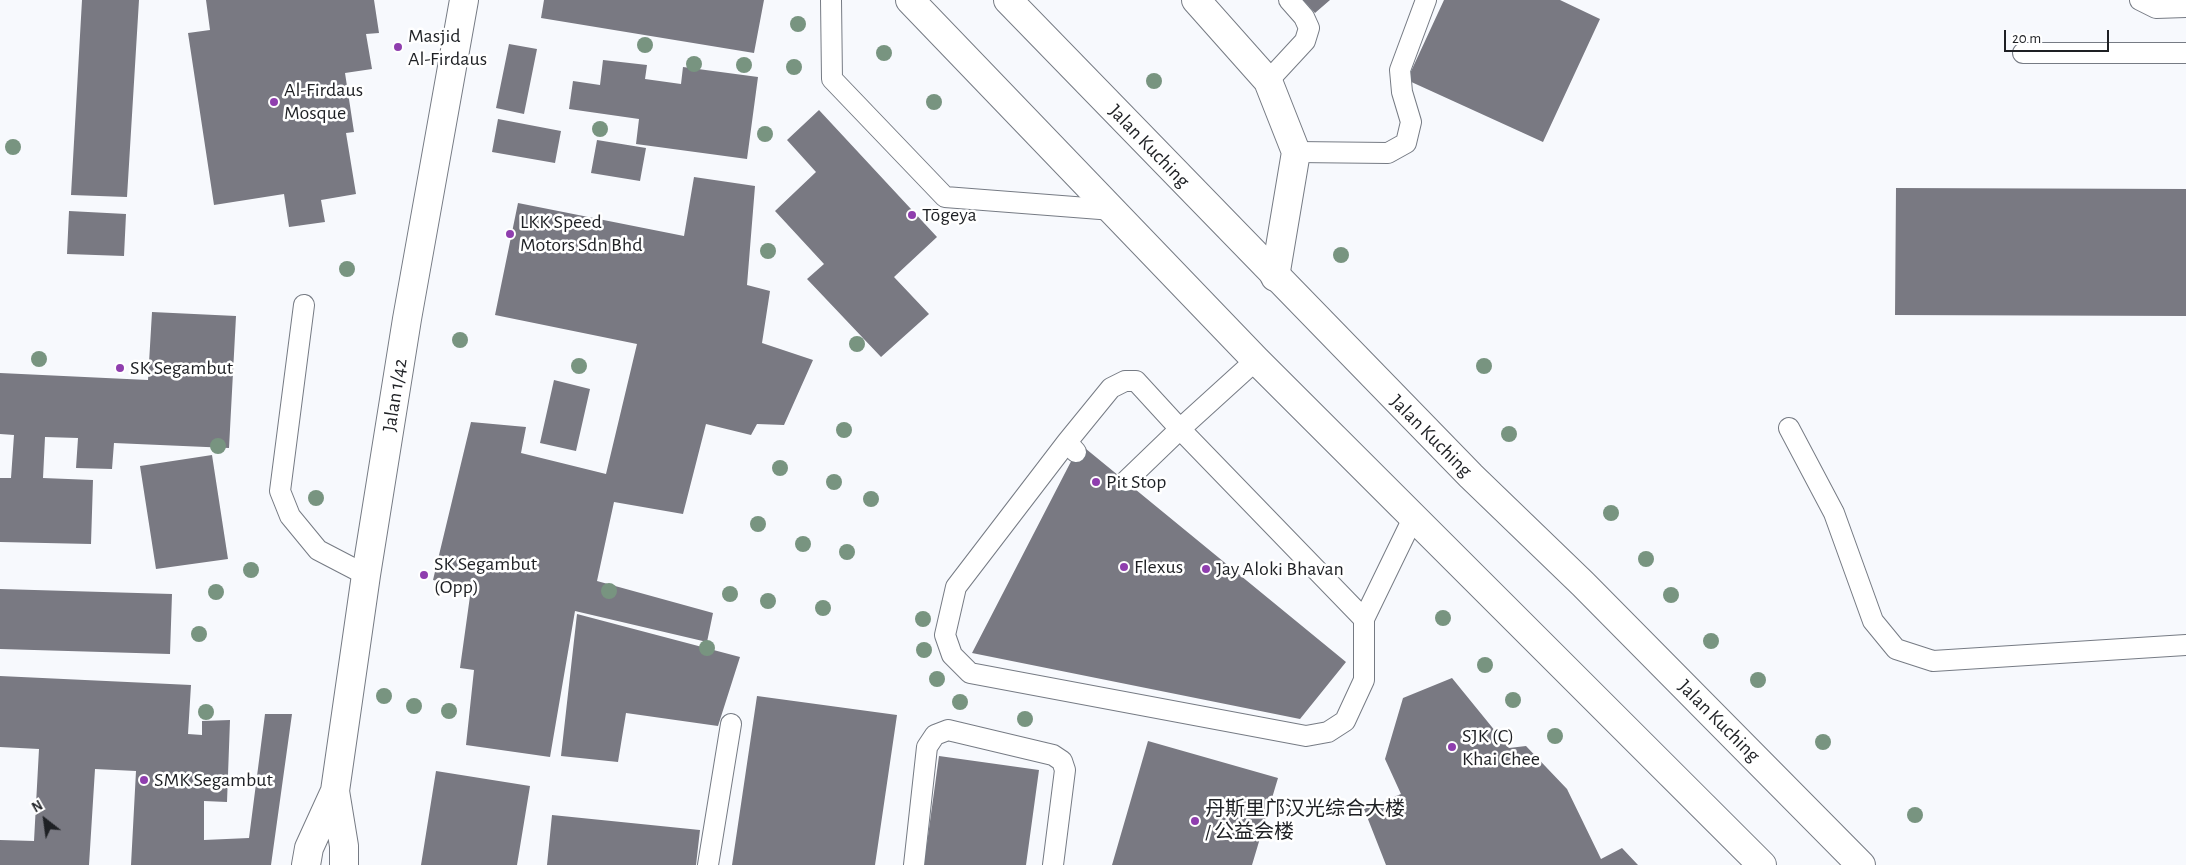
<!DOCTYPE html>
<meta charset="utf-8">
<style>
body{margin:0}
#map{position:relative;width:2186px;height:865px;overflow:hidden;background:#f7f9fd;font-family:"Alegreya Sans",sans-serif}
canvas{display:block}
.north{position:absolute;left:20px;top:795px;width:50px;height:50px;-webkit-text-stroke:4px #fff;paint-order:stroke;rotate:330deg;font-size:14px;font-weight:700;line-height:20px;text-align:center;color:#1e2024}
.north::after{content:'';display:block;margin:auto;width:18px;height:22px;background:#1e2024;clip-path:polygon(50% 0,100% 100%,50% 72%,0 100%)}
.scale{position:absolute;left:2004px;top:30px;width:105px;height:22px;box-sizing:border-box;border:2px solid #1e2024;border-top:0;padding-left:6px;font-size:15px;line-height:18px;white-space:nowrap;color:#1e2024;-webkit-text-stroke:4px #fff;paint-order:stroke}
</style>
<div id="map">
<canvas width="2186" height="865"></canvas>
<div class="north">N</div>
<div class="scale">20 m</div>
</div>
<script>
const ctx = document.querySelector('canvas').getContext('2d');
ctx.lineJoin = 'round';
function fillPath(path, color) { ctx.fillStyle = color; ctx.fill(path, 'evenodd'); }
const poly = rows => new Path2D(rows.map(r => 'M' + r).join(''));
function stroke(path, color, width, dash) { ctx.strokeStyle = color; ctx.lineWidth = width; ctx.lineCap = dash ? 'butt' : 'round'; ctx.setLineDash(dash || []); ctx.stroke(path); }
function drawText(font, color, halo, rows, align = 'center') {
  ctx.font = font + ' "Alegreya Sans","Noto Sans SC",sans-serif'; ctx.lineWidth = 5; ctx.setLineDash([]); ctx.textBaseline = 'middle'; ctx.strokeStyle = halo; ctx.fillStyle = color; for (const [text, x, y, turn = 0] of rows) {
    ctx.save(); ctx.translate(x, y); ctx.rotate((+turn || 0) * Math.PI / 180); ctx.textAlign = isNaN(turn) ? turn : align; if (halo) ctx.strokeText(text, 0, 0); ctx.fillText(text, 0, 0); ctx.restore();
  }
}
fillPath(poly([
 [82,0,139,0,127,197,71,195],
 [206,0,374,0,379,33,366,34,372,69,345,73,354,132,346,133,356,194,321,200,325,222,289,227,284,194,214,205,188,33,210,30],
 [544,0,764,0,754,53,541,18],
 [1303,0,1330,0,1315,13],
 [1444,0,1560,0,1600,19,1543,142,1407,80],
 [509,44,537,49,524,114,496,108],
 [603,60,647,65,645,79,681,84,683,67,758,77,747,159,636,144,639,119,569,109,573,81,600,85],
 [819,110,937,237,894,277,929,314,881,357,807,279,824,264,775,211,816,172,787,140],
 [498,119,561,131,555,163,492,152],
 [597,140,646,148,640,181,591,173],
 [694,177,755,186,747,285,770,291,762,343,813,360,784,425,757,424,751,435,706,424,683,514,614,502,597,581,713,613,707,642,575,611,550,757,466,745,474,670,460,668,471,589,433,580,471,422,526,427,521,453,606,474,637,344,495,315,518,203,684,236],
 [1896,188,2186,189,2186,316,1895,315],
 [69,211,126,214,124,256,67,254],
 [152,312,236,316,229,448,114,443,112,469,76,468,78,438,45,437,43,478,93,480,91,544,0,542,0,478,11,478,14,435,0,434,0,373,148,380],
 [554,380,590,389,576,451,540,443],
 [1080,444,1346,662,1300,719,972,653],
 [212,455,228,559,156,569,140,466],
 [0,589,172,594,170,654,0,649],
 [577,614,740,657,718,726,626,713,618,762,561,756],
 [0,676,191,685,188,734,202,735,202,721,230,720,227,802,204,801,204,840,249,838,265,714,292,714,271,865,131,865,136,771,95,769,89,865,0,865,0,840,34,841,39,749,0,747],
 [1452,678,1509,748,1526,746,1567,789,1601,859,1622,848,1638,865,1386,865,1364,809,1401,794,1385,759,1403,698],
 [757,696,897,715,875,865,732,865],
 [1148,741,1278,778,1252,865,1112,865],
 [939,756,1039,770,1026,865,924,865],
 [436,771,530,786,517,865,421,865],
 [552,815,700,830,696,865,547,865]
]), '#797982');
const service = poly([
 [831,0,832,79,945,197,1113,210],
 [2140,0,2156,8,2186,7],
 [2023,53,2186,53],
 [1268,81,1305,41,1309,28,1304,17,1289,0],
 [1296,152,1388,153,1406,143,1411,122,1402,92,1400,70,1426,0],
 [304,305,280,491,290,516,318,550,366,575],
 [1256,360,1180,429,1364,619,1414,516],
 [1789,428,1834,513,1873,621,1896,649,1933,661,2186,645],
 [1067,442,956,587,945,635,952,655,970,673,1306,736,1328,732,1345,721,1364,680,1364,619],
 [1076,452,1067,442,1111,388,1125,381,1136,381,1180,429,1126,481],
 [708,865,731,724],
 [914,865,927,747,935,735,948,730,1053,755,1062,761,1065,770,1053,865]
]);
const minor = poly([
 [1196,0,1268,81,1296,152,1275,277]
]);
const tertiary = poly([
 [335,791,344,846,344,865],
 [306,865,309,848,335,791,366,575,407,319,464,0]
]);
const trunk = poly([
 [910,0,1256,360,1762,865],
 [1008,0,1471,476,1583,584,1861,865]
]);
stroke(service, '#767b84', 22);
stroke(minor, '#767b84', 30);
stroke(tertiary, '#767b84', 30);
stroke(trunk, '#767b84', 30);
stroke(service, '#fff', 20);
stroke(minor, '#fff', 28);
stroke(tertiary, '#fff', 28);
stroke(trunk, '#fff', 28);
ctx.fillStyle = '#789480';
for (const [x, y] of [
 [798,24],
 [645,45],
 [884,53],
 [694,64],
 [744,65],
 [794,67],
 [1154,81],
 [934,102],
 [600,129],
 [765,134],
 [13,147],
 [768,251],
 [1341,255],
 [347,269],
 [460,340],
 [857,344],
 [39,359],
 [579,366],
 [1484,366],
 [844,430],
 [1509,434],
 [218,446],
 [780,468],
 [834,482],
 [316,498],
 [871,499],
 [1611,513],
 [758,524],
 [803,544],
 [847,552],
 [1646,559],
 [251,570],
 [609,591],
 [216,592],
 [730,594],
 [1671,595],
 [768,601],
 [823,608],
 [1443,618],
 [923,619],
 [199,634],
 [1711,641],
 [707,648],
 [924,650],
 [1485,665],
 [937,679],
 [1758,680],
 [384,696],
 [1513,700],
 [960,702],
 [414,706],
 [449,711],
 [206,712],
 [1025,719],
 [1555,736],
 [1823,742],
 [1915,815]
]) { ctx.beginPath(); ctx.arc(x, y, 8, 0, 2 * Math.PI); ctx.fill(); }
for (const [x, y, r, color] of [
 [398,47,5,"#8f3eae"],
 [274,102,5,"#8f3eae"],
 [912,215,5,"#8f3eae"],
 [510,234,5,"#8f3eae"],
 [120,368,5,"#8f3eae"],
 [1096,482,5,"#8f3eae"],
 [1124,567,5,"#8f3eae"],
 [1206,569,5,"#8f3eae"],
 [424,575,5,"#8f3eae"],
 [1452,747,5,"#8f3eae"],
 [144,780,5,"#8f3eae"],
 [1195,821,5,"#8f3eae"]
]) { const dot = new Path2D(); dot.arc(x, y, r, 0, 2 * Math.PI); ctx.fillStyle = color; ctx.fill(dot); stroke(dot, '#fff', 2); }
drawText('20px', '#1e2024', '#fff', [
 ["Masjid",408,36],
 ["Al-Firdaus",408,59],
 ["Al-Firdaus",284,90],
 ["Mosque",284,113],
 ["Tōgeya",922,215],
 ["LKK Speed",520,222],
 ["Motors Sdn Bhd",520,245],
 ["SK Segambut",130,368],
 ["Pit Stop",1106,482],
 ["SK Segambut",434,564],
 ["(Opp)",434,587],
 ["Flexus",1134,567],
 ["Jay Aloki Bhavan",1216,569],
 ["SJK (C)",1462,736],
 ["Khai Chee",1462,759],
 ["SMK Segambut",154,780],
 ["丹斯里邝汉光综合大楼",1205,809],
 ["/ 公益会楼",1205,832]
], 'left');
drawText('20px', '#1e2024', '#fff', [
 ["Jalan Kuching",1149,146,46],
 ["Jalan 1/42",395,395,-81],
 ["Jalan Kuching",1431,436,45],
 ["Jalan Kuching",1719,721,45]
]);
</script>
